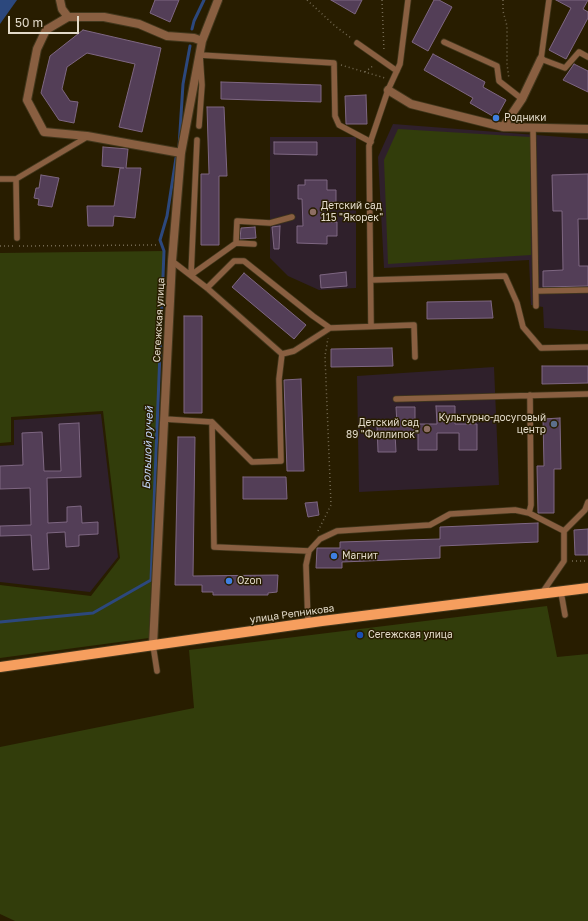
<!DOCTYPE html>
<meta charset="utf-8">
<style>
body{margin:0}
#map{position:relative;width:588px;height:921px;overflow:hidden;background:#281d00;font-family:"Golos Text",sans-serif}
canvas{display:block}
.scale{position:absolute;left:8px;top:16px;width:71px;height:18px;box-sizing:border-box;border:2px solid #e2dac9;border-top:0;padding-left:5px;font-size:12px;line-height:14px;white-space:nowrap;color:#e2dac9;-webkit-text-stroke:3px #281d00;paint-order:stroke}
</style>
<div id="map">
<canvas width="588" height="921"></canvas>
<div class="scale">50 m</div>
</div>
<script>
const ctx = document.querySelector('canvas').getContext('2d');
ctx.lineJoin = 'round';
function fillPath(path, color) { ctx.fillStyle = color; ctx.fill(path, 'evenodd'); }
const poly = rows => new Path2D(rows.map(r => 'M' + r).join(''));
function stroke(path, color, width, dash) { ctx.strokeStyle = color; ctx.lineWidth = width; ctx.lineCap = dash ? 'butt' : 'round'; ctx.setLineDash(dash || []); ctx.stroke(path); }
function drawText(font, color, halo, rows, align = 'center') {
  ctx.font = font + ' "Golos Text",sans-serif'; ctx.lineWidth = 3; ctx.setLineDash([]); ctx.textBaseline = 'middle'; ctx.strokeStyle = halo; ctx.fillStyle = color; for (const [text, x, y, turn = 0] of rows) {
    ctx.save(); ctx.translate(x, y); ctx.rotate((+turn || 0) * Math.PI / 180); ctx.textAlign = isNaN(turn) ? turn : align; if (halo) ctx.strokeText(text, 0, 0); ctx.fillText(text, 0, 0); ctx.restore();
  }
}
fillPath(poly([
 [393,124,588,139,588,331,544,328,543,307,531,305,529,260,384,268,378,157],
 [270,137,356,137,356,288,319,290,288,276,270,258],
 [494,367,499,485,359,492,357,376],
 [101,414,118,557,90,592,0,582,0,446,14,445,14,420]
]), '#2f202b');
fillPath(poly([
 [398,129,530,137,531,255,388,264,384,160],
 [164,251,149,638,0,658,0,585,91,596,120,558,103,411,11,417,11,442,0,443,0,253],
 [547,606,557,657,588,654,588,921,15,921,0,914,0,747,194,708,189,650]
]), '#323d0b');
fillPath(poly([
 [0,0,17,0,0,24]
]), '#2c487d');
stroke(poly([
 [192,29,194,21,204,0],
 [179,147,183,84,190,46],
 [0,622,93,613,151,580,164,251,160,240,167,216,176,158]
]), '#2c487d', 3);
const building = poly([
 [155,0,179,0,170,22,150,13,155,0],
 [331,0,362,0,355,14,331,0],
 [434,0,439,0,452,7,428,51,412,42,434,0],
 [556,0,588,0,583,9,588,12,588,18,566,59,549,50,571,8,556,0],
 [83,30,161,48,142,132,119,127,135,64,87,53,67,67,62,89,70,101,78,102,74,123,59,120,41,93,50,56,83,30],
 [433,54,485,82,483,87,506,100,496,118,470,103,473,98,424,70,433,54],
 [574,64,588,71,588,92,563,80,574,64],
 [221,82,321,85,321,102,221,99,221,82],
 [366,95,367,124,346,124,345,96,366,95],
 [207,107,224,107,227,176,219,176,219,245,201,245,201,174,209,174,207,107],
 [274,142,317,142,317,155,274,154,274,142],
 [103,147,128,149,126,168,141,168,135,218,114,216,113,226,88,226,87,206,114,206,120,168,124,168,102,166,103,147],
 [588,174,588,219,578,219,579,266,588,266,588,286,543,287,543,271,563,270,562,211,553,211,552,175,588,174],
 [41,175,59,178,52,207,38,205,39,199,34,198,36,188,39,188,41,175],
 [305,180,327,180,327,190,336,190,336,202,323,202,323,222,337,222,337,236,327,236,327,244,297,243,297,226,303,226,302,199,298,199,298,185,305,185,305,180],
 [280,226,279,249,274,249,272,227,280,226],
 [255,227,256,238,240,239,241,228,255,227],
 [346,272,347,286,321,288,320,275,346,272],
 [244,273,306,325,294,339,232,287,244,273],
 [491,301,493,318,427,319,427,302,491,301],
 [184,316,202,316,202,413,184,413,184,316],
 [392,348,393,366,331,367,331,349,392,348],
 [542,366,588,366,588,383,542,384,542,366],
 [301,379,304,471,287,471,284,380,301,379],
 [436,406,455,406,455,424,477,424,477,450,459,450,459,433,437,433,437,450,418,450,418,433,395,433,396,452,378,452,377,425,397,424,396,407,415,407,415,424,437,424,436,406],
 [560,418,561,469,554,469,554,513,538,513,537,466,544,466,543,419,560,418],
 [79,423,81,477,47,478,48,523,67,522,67,507,81,506,82,523,98,522,98,534,79,535,79,546,66,547,65,532,47,533,49,569,33,570,31,535,0,536,0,526,31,525,30,488,0,489,0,466,23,465,22,433,42,432,44,471,61,471,59,424,79,423],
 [178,437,195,437,193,576,278,575,277,592,268,593,268,595,213,595,213,592,202,592,202,585,175,585,178,437],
 [243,477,286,477,287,499,243,499,243,477],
 [317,502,319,515,308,517,305,503,317,502],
 [538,523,538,542,440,546,440,558,342,562,342,568,316,568,317,548,340,548,340,542,440,539,440,527,538,523],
 [588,529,588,555,575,555,574,530,588,529]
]);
fillPath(building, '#533e57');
stroke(building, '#7e6782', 1);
const lane = poly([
 [549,0,541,59,565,68,579,52,588,57],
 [444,42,497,66,499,81,522,99],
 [357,43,397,71],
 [199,126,202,85,200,55,334,63,335,116,339,125,371,142],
 [533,129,536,306],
 [0,179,16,179,87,137],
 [16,179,17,238],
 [236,243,254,244],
 [172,261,207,288,282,354,294,351,330,328,414,325,415,357],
 [191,275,197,140],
 [191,275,236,243,237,221,270,223,292,217],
 [371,280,505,276,517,303,523,327,541,348,588,347],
 [207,288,234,261,244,261,313,316,330,328],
 [536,291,588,290],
 [371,325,369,146,388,90,400,64,408,0],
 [396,399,588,394],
 [164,419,212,422,214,547,309,551],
 [212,422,252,462,281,461,279,379,282,354],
 [529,513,531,505,530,395],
 [561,592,565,615],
 [542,593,564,561,564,531,585,510,588,502],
 [308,623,306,565,309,551,320,539,337,531,430,525,450,514,515,510,529,513,564,531],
 [153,645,157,671]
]);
const street = poly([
 [60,0,62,9,68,17],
 [388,90,411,104,503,127,588,129],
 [503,127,522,99,541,59],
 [181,153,87,136,44,132,27,100,37,49,46,30,68,17,104,17,139,24,167,36,194,38,202,41],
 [153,645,172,261,181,153,202,41,218,0]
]);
const primary = poly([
 [0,667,322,621,588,588]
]);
stroke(lane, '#42371c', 7);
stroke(street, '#42371c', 10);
stroke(primary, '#42371c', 12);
stroke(poly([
 [307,0,335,26,351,38],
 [382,0,384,52],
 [503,0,503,11,507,26,507,64,509,79],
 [341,65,385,78],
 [365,72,374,65],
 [0,246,15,246],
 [19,246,157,245],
 [318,531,331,505,325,356,328,338],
 [572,561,588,561]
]), '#746a52', 1.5, [1, 3]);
stroke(lane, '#895f41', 5.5);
stroke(street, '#895f41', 8);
stroke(primary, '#f69e5e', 10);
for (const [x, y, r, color] of [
 [496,118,4,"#3f7fe0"],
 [313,212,4,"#8d6e63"],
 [554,424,4,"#5c6f8a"],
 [427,429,4,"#8d6e63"],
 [334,556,4,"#3f7fe0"],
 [229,581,4,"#3f7fe0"],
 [360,635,4,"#1a4fb4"]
]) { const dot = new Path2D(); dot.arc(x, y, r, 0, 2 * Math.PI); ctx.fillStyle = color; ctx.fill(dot); stroke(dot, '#281d00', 1.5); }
drawText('10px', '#e2dac9', '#281d00', [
 ["Родники",504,118],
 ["Детский сад",321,206],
 ["115 \"Якорек\"",321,218],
 ["Культурно-досуговый",546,418,"right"],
 ["центр",546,430,"right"],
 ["Детский сад",419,423,"right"],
 ["89 \"Филлипок\"",419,435,"right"],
 ["Магнит",342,556],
 ["Ozon",237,581],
 ["Сегежская улица",368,635]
], 'left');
drawText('10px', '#e2dac9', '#281d00', [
 ["Сегежская улица",159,320,-87],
 ["улица Репникова",292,614,-8]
]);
drawText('italic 11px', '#c0d3f4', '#281d00', [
 ["Большой ручей",148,448,-88]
]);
</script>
